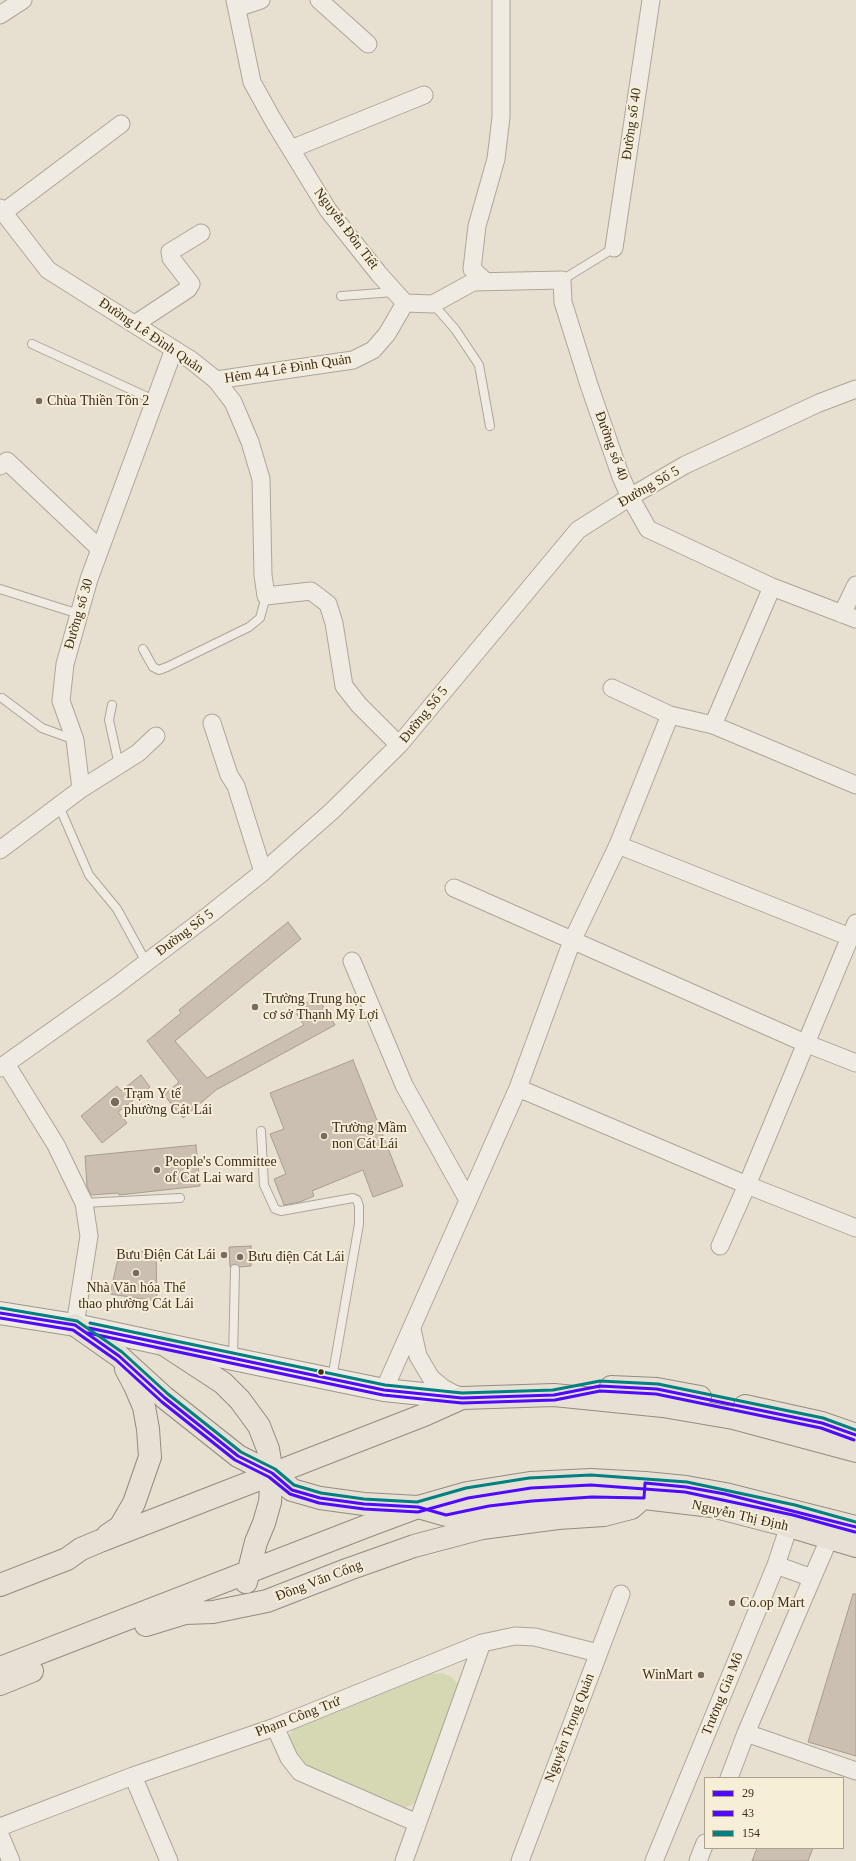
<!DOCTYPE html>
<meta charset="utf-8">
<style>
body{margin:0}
#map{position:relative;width:856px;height:1861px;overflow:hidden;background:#e7e0d1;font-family:"Times New Roman",serif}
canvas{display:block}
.legend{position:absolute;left:704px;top:1777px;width:140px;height:72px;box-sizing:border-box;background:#f7eed8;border:1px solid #ada18e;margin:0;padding:5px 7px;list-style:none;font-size:12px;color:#3d2e20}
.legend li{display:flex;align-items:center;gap:8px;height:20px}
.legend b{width:20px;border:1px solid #ada18e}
</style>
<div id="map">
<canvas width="856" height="1861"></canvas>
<ul class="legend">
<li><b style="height:5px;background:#4f0aff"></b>29</li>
<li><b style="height:5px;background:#4f0aff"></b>43</li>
<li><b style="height:5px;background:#008080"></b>154</li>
</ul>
</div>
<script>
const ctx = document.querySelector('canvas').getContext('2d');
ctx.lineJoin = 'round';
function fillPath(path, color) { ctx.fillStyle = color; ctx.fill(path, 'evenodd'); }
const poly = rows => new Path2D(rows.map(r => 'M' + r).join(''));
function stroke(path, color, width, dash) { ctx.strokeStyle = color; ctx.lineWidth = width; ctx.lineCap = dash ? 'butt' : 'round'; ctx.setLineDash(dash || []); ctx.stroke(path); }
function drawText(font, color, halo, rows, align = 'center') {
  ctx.font = font + ' "Times New Roman",serif'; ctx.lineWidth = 4; ctx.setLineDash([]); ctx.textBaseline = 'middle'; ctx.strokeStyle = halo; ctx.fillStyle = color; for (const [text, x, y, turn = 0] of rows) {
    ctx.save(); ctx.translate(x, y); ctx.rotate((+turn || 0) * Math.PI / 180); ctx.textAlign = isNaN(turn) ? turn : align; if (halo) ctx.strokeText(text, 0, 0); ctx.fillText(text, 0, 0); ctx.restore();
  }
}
fillPath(poly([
 [443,1673,453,1678,458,1685,457,1695,415,1803,399,1811,302,1774,289,1738,291,1732,299,1724,430,1674]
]), '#d6d7b3');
const building = poly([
 [288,922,301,939,175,1041,207,1078,304,1025,294,1010,317,997,335,1025,216,1090,183,1118,164,1095,179,1082,147,1041,181,1013,179,1010,288,922],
 [353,1060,403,1186,373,1197,363,1170,312,1191,314,1196,300,1202,284,1205,274,1179,286,1174,270,1134,284,1129,270,1093,353,1060],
 [141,1075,150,1087,118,1112,127,1123,102,1143,81,1116,117,1086,121,1091,141,1075],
 [196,1145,200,1186,119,1195,118,1193,91,1195,87,1186,85,1156,196,1145],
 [251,1246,251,1266,240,1267,235,1264,230,1267,229,1247,251,1246],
 [120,1250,156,1252,157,1301,110,1294,120,1250],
 [853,1594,856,1594,856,1756,808,1742,853,1594],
 [757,1848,813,1848,808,1861,752,1861,757,1848]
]);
fillPath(building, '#cbbfb2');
stroke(building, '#a89c90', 1);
const service = poly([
 [562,280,614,248],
 [341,296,394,292],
 [433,304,455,329,479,365,490,426],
 [32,344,156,401],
 [0,589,79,614],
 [143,649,153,667,159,670,167,667,249,627,260,618,266,596],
 [2,698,42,728,75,740],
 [112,705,109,720,119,765],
 [59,806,89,875,117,909,146,962],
 [261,1131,264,1185,275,1209,281,1211,353,1198,357,1200,359,1206,359,1224,332,1378],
 [84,1203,180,1198],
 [233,1359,235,1269]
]);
const minor = poly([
 [235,0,252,82,273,120,328,210,379,274,405,303,433,304,473,282,562,280,563,302,589,385,621,477,630,497,648,529,772,587,856,619],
 [319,0,368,44],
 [237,8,261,0],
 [0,15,23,0],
 [291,149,424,95],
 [0,208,48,270,191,360,216,380,233,402,250,442,261,479,263,575,266,596,311,591,328,604,334,623,344,686,359,705,399,745],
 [4,212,121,124],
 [614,248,651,0],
 [485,281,472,269,477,226,496,159,501,117,501,0],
 [135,324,188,289,191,284,171,258,170,252,201,233],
 [216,380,353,360,373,350,387,334,405,303],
 [0,466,7,461,100,549],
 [842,614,856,585],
 [612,688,670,715,713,725,856,785],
 [212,723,229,775,236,786,263,872],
 [713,725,772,587],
 [81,789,138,753,156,736],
 [618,845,850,937],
 [0,850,81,789,75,740,61,701,65,664,89,579,174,349],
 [454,888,805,1043,856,1063],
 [352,961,404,1085,468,1200],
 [6,1064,56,1145,84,1203,89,1236,75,1325],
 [0,1068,114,987,209,915,263,872,332,811,399,745,578,530,630,497,685,465,819,403,856,389],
 [518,1088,747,1185,856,1228],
 [720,1246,747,1185,856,923],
 [412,1329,418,1356,431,1378,443,1388,458,1396],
 [384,1390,518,1088,572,941,618,845,670,715],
 [776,1565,812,1578],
 [275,1727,289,1758,300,1772,417,1823],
 [746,1733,856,1771],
 [133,1776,169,1861],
 [729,1778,746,1733,829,1539],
 [0,1827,133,1776,275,1727,482,1643,515,1636,535,1637,598,1653],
 [0,1835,11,1861],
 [404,1861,482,1643],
 [520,1861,621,1594],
 [654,1861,776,1565,789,1526],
 [698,1861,705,1843]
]);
const secondary = poly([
 [0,1313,75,1325,233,1359,384,1390,462,1398]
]);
const primary = poly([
 [75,1325,119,1356,165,1398,238,1456,272,1473,292,1490,320,1498,364,1504,418,1507,446,1515,489,1506,532,1501,592,1497,644,1498,712,1506,789,1526,856,1546],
 [165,1345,223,1383,240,1400,259,1426,268,1449,272,1473,270,1502,264,1523,256,1542,246,1582],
 [611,1387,657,1389,700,1397],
 [745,1406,822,1423,856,1435],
 [108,1535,120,1527,134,1503,150,1457,148,1429,144,1407,135,1386,126,1369],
 [0,1585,67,1559,81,1549,100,1541,424,1415,462,1398,554,1395,663,1406,733,1418,856,1451],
 [146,1625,185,1613,213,1612,267,1601,349,1569,414,1546,482,1528,558,1518,604,1515,631,1508,637,1503],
 [0,1668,367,1526,418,1507,467,1493,530,1483,591,1480,645,1483,686,1487,725,1494,856,1527],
 [0,1684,32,1671]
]);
stroke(service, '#ada599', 10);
stroke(minor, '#ada599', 19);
stroke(secondary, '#9c958a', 24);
stroke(primary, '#928b80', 24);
stroke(service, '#efebe3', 8);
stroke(minor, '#efebe3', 17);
stroke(secondary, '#efebe3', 22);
stroke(primary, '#e6e1d4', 22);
stroke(poly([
 [0,1313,75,1325,119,1356,165,1398,238,1456,272,1473,292,1490,320,1498,364,1504,418,1507,446,1515,489,1506,532,1501,592,1497,644,1498,645,1483,686,1487,725,1494,856,1527],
 [89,1328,384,1390,462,1398,554,1395,600,1386,657,1389,822,1423,856,1435]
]), '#4f0aff', 3);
stroke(poly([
 [0,1318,73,1330,116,1360,162,1402,235,1460,269,1477,290,1494,319,1503,364,1509,418,1512,468,1498,531,1488,591,1485,685,1492,793,1515,855,1532],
 [88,1333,383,1395,462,1403,555,1400,600,1391,656,1394,821,1428,854,1440]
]), '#4f0aff', 3);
stroke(poly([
 [1,1308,77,1321,122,1352,168,1394,241,1452,275,1469,294,1485,321,1493,364,1499,417,1502,466,1488,529,1478,591,1475,687,1482,795,1505,856,1522],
 [90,1323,385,1385,462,1393,553,1390,600,1381,658,1384,823,1418,856,1430]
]), '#008080', 3);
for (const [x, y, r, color] of [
 [39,401,4,"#786c5e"],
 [255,1007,4,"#786c5e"],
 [115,1102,5,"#786c5e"],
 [324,1136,4,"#786c5e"],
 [157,1170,4,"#786c5e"],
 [224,1255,4,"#786c5e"],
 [240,1257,4,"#786c5e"],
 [136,1273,4,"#786c5e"],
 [321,1372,3.5,"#3d2e20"],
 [732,1603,4,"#786c5e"],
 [701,1675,4,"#786c5e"]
]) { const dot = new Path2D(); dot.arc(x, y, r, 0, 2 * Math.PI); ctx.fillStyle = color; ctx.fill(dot); stroke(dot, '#f7eed8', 1.5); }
drawText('14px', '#3d2e20', '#f7eed8', [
 ["Đường số 40",632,124,-82],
 ["Nguyễn Đôn Tiết",346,229,53],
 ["Đường Lê Đình Quản",151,336,34],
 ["Hẻm 44 Lê Đình Quản",288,369,-9],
 ["Đường số 40",611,446,70],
 ["Đường Số 5",649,487,-30],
 ["Đường số 30",79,614,-74],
 ["Đường Số 5",424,715,-51],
 ["Đường Số 5",185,933,-37],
 ["Nguyễn Thị Định",740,1516,13],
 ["Đồng Văn Cống",319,1581,-21],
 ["Trương Gia Mô",723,1694,-68],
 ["Phạm Công Trứ",298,1717,-21],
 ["Nguyễn Trọng Quản",570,1728,-69]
]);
drawText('14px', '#3d2e20', '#f7eed8', [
 ["Chùa Thiền Tôn 2",47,401],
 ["Trường Trung học",263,999],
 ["cơ sở Thạnh Mỹ Lợi",263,1015],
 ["Trạm Y tế",124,1094],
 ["phường Cát Lái",124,1110],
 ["Trường Mầm",332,1128],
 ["non Cát Lái",332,1144],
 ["People's Committee",165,1162],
 ["of Cat Lai ward",165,1178],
 ["Bưu Điện Cát Lái",216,1255,"right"],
 ["Bưu điện Cát Lái",248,1257],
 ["Nhà Văn hóa Thể",136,1288,"center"],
 ["thao phường Cát Lái",136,1304,"center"],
 ["Co.op Mart",740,1603],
 ["WinMart",693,1675,"right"]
], 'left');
</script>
